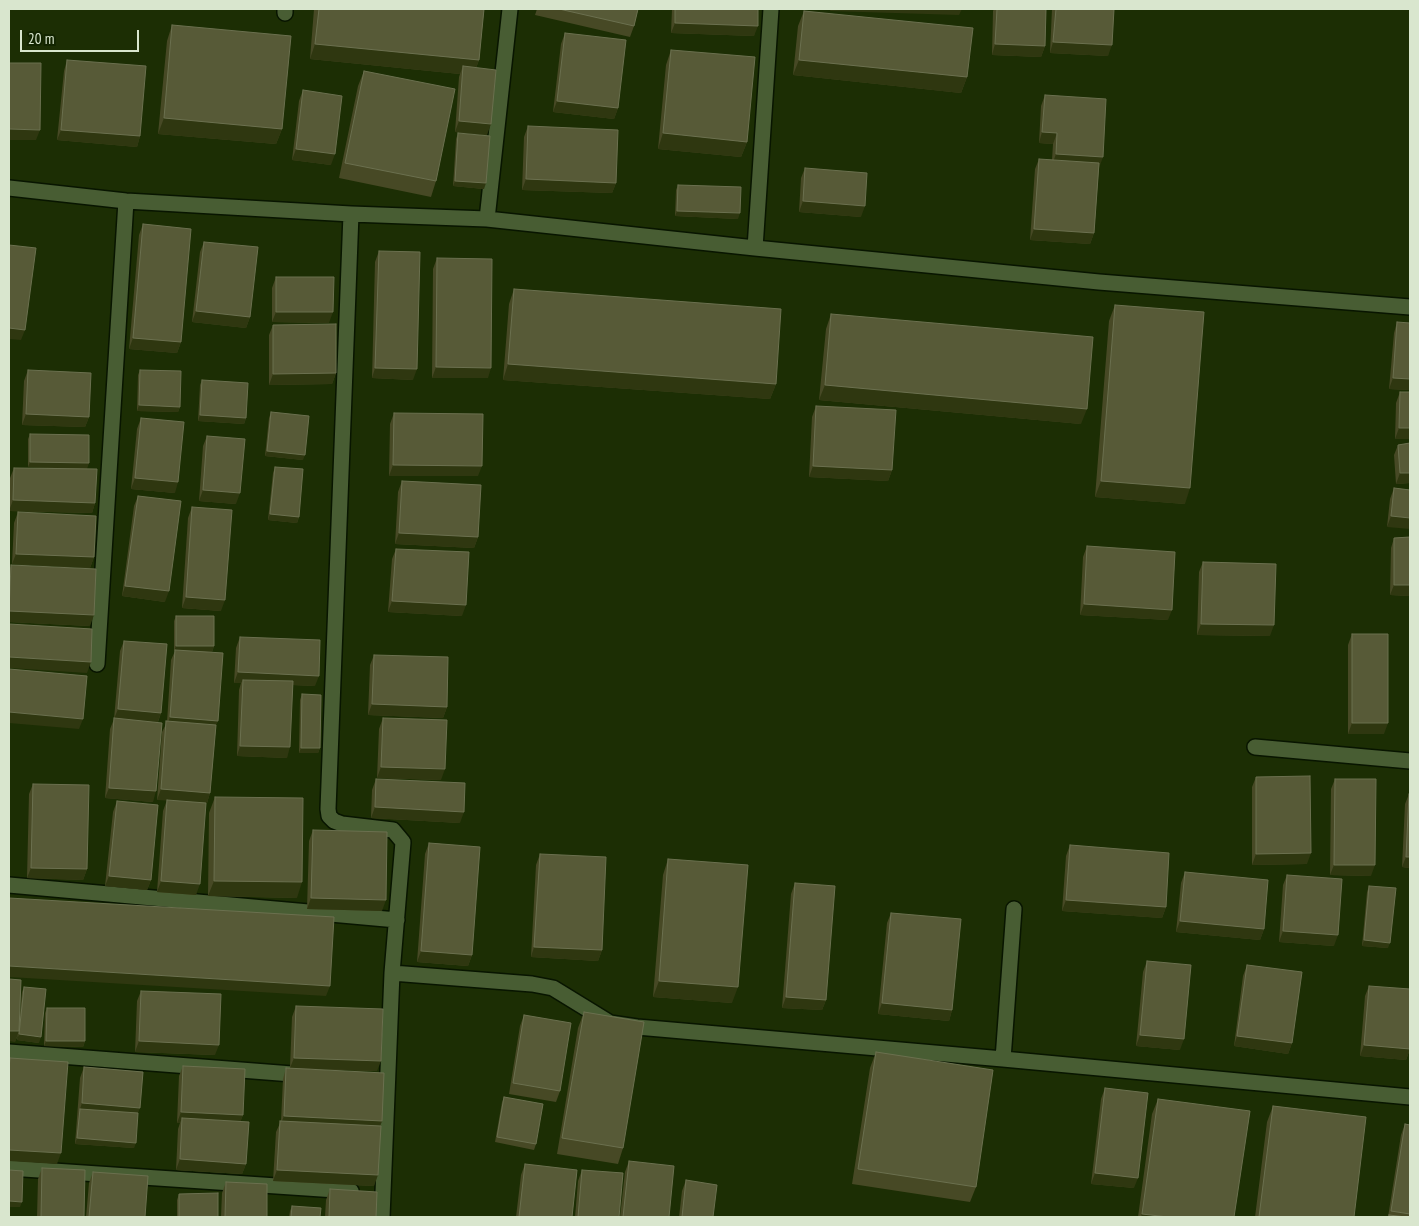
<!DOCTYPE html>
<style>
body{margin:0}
#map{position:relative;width:1419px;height:1226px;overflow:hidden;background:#1c2e04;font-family:"PT Sans Narrow",sans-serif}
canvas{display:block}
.frame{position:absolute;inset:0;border:10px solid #d9e6ce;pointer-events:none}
.scale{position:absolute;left:20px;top:30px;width:119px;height:22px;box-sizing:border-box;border:2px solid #d9e6ce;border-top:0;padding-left:6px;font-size:15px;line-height:18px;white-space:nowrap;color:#d9e6ce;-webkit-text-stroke:4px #122400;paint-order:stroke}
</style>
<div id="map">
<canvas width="1419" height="1226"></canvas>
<div class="frame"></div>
<div class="scale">20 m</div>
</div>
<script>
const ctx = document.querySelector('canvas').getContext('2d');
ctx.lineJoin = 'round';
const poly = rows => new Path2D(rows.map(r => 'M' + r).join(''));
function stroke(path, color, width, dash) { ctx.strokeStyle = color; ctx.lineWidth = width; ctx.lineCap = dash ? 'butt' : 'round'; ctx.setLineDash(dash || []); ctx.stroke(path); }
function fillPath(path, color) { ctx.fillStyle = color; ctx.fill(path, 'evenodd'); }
const minor = poly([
 [285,13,285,9],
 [9,188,126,201,351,214,487,219,510,9],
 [351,214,328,809,329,816,334,821,342,824,393,830,403,842,392,973,382,1217],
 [487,219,755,248,1099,282,1410,307],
 [755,248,771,9],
 [97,664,126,201],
 [1255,747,1410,761],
 [9,885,397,920],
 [392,973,532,984,553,988,610,1023,637,1027,1003,1059,1410,1097],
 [9,1052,305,1075],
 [1003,1059,1014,909],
 [9,1168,351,1191]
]);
stroke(minor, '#081500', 18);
stroke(minor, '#485d33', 15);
fillPath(poly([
 [314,9,484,9,479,60,476,68,487,135,455,132,459,77,460,74,310,59],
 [537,9,638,9,634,26,630,37,535,15],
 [672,9,758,9,754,36,671,33],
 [994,9,1046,9,1045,46,1041,57,992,55,993,11],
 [1052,9,1114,9,1108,56,1050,53],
 [804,11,967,77,961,93,793,75,798,26],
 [172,25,282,129,276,144,158,134,167,41],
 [565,33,618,108,614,119,553,112,561,44],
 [671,50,747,142,741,157,658,149,666,65],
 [67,60,140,136,137,147,57,140,64,71],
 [364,71,436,181,431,197,339,178,358,86],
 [303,90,331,165,292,160,299,101],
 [1045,95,1099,167,1094,233,1090,244,1030,240,1035,169,1039,159,1052,160,1053,144,1039,143,1041,106],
 [528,126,616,183,612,193,522,190,524,137],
 [458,133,484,189,453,186,456,139],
 [805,168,861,217,799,212,801,178],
 [678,185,738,219,675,216,676,190],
 [143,224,181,342,177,353,129,349,139,235],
 [204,242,250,317,246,328,192,322,200,252],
 [379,251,413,380,372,378,375,262],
 [437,258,488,378,432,378,433,269],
 [276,277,329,323,272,322,272,288],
 [514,289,776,384,770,399,503,380,509,304],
 [1115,305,1185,504,1095,497,1109,321],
 [831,314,1081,424,819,400,826,329],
 [1397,322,1410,390,1389,389,1394,333],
 [273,325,336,373,332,384,269,385,269,335],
 [28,370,89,417,85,427,22,425,24,381],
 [140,370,180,407,178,412,137,411,138,375],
 [202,380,246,418,244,424,198,421,200,385],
 [1400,392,1410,439,1395,439,1396,403],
 [816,406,892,470,888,481,809,477,812,417],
 [271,412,303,460,265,456,269,418],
 [394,413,478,476,389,476,390,424],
 [141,418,175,493,131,489,137,429],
 [30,434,87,469,28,467,28,439],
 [207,436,236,504,199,501,203,446],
 [1410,443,1410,483,1396,484,1394,455,1398,445],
 [275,467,299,517,297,523,268,520,273,473],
 [14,468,95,503,92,513,9,511,10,478],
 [402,481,478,537,474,548,395,544,398,492],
 [1394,488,1410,490,1387,527,1390,499],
 [138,496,165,602,122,596,134,506],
 [192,507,221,611,182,608,188,518],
 [18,512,94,557,90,568,12,564,14,523],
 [1410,537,1410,596,1390,595,1391,548,1394,538],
 [1087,546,1168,620,1080,615,1083,557],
 [396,549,462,616,388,612,392,559],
 [1203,562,1270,636,1197,635,1199,572],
 [11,565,90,626,9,622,9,571],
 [176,616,214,646,212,652,204,652,216,725,210,793,207,803,205,803,196,895,157,892,163,811,167,800,157,800,162,732,167,722,171,660,175,651,174,651,174,621],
 [1352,634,1384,734,1348,734,1348,645],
 [240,637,315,686,293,685,287,758,237,756,239,690,241,683,234,683,236,648],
 [124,641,161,713,158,722,153,802,105,798,110,729,114,719,120,651],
 [374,655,447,707,443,718,368,715,370,665],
 [302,694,320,748,318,753,299,753,300,700],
 [383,718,441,780,377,778,379,729],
 [1256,777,1307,864,1252,865,1252,787],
 [376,779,460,823,371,818,372,790],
 [1335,779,1371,876,1330,875,1331,789],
 [33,784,87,869,83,880,27,878,29,794],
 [1409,794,1410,794,1410,868,1402,867,1405,804],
 [215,797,297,898,208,896,209,813],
 [117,801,151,880,147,890,105,886,113,812],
 [313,830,382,911,307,909,309,841],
 [429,843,472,955,468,966,417,962,425,854],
 [1070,845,1166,907,1162,918,1062,911,1066,856],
 [540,854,602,950,598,961,531,957,536,865],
 [668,859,732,1003,653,997,663,875],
 [1185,872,1264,929,1260,940,1176,932,1181,883],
 [1287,875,1334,946,1279,942,1283,885],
 [795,883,826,1000,822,1010,782,1008,791,894],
 [1369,886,1388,948,1362,946,1367,892],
 [891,913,952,1010,949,1021,878,1014,887,923],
 [1147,961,1180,1050,1136,1046,1143,972],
 [1247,965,1292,1043,1288,1054,1234,1046,1243,976],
 [1369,986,1410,1049,1406,1060,1360,1056,1365,996],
 [24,987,39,1043,17,1040,18,1035,15,1042,20,1014,22,992],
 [141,991,215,1055,135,1052,137,1001],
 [296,1006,377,1071,306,1069,382,1121,380,1126,374,1186,273,1181,276,1132,281,1121,283,1079,286,1068,290,1068,292,1017],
 [47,1008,85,1041,83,1047,44,1046,45,1013],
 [584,1012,623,1148,618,1164,557,1154,578,1028],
 [524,1015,560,1091,556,1102,509,1094,520,1026],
 [876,1052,976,1187,970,1202,852,1184,870,1068],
 [183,1066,243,1115,240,1122,246,1164,242,1174,176,1170,178,1129,180,1123,177,1123,179,1076],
 [84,1067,138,1113,134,1148,75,1144,80,1078],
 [1105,1088,1134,1188,1091,1184,1101,1099],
 [504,1097,536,1144,534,1150,495,1142,502,1102],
 [1158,1099,1234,1217,1138,1217,1152,1114],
 [1273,1106,1354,1217,1255,1217,1267,1122],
 [1405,1124,1410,1125,1410,1217,1388,1217,1401,1135],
 [629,1161,669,1217,620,1217,625,1172],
 [525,1164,572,1217,516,1217,521,1175],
 [42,1168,84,1217,37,1217,38,1179],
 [582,1170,619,1217,575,1217,578,1181],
 [93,1172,145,1217,86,1217,89,1183],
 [686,1180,713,1217,679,1217,682,1191],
 [226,1182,267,1217,221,1217,222,1193],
 [330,1189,376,1217,325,1217,326,1200],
 [179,1194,218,1217,177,1217,177,1200],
 [292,1206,320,1217,289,1217,290,1211]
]), '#474925');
fillPath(poly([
 [831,9,962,9,959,15,830,11],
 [675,23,758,26,754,36,671,33],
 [1053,42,1112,45,1108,56,1050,53],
 [315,44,479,60,473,76,463,66,460,74,310,59],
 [995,44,1045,46,1041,57,992,55],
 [799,60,967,77,961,93,793,75],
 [557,101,618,108,614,119,553,112],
 [164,118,282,129,276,144,158,134],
 [459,121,491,124,487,135,455,132],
 [9,129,40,130,36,140,9,140],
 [61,130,140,136,137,147,57,140],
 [1042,132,1057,133,1053,144,1039,143],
 [663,133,747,142,741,157,658,149],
 [296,149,335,154,331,165,292,160],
 [1056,154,1103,157,1099,168,1052,165],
 [526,179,616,183,612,193,522,190],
 [455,181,486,183,484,189,453,186],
 [803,201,865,206,861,217,799,212],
 [677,211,740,213,738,219,675,216],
 [1034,229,1094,233,1090,244,1030,240],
 [196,311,250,317,246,328,192,322],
 [276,312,333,312,329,323,272,322],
 [9,328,25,330,21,340,9,339],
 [133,338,181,342,177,353,129,349],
 [508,364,776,384,770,399,503,380],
 [436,367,491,368,488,378,432,378],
 [375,368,417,369,413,380,372,378],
 [336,373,332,384,269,385,273,374],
 [1393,378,1410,379,1410,390,1389,389],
 [825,385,1087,409,1081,424,819,400],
 [139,405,180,407,178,412,137,411],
 [26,414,89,417,85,427,22,425],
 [200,415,246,418,244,424,198,421],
 [1399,428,1410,428,1410,439,1395,439],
 [267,451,305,455,303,460,265,456],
 [30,462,89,463,87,469,28,467],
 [393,465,482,466,478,476,389,476],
 [813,466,892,470,888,481,809,477],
 [1400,473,1410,473,1410,483,1396,484],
 [135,478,178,482,175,493,131,489],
 [1101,481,1190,488,1185,504,1095,497],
 [203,490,240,493,236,504,199,501],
 [13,500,95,503,92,513,9,511],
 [270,514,299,517,297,523,268,520],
 [1391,516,1410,518,1410,529,1387,527],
 [399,533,478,537,474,548,395,544],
 [16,554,94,557,90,568,12,564],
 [1394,585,1410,585,1410,596,1390,595],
 [125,586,169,591,165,602,122,596],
 [186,597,225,600,221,611,182,608],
 [392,601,466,605,462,616,388,612],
 [1084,604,1172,610,1168,620,1080,615],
 [9,611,94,615,90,626,9,622],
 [1201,624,1274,625,1270,636,1197,635],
 [176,646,214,646,212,652,174,651],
 [9,657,91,662,87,673,9,668],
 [238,672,319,676,315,686,243,683,243,680,241,683,234,683],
 [372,704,447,707,443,718,368,715],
 [118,709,161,713,157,724,114,719],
 [9,712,83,719,79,729,9,723],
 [170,717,218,721,214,731,166,728],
 [1352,723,1388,723,1384,734,1348,734],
 [240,746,290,747,287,758,237,756],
 [301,748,320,748,318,753,299,753],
 [381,767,445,769,441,780,377,778],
 [109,788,156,791,153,802,105,798],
 [161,789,210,793,207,803,157,800],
 [375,807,464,812,460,823,371,818],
 [1311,853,1307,864,1252,865,1256,854],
 [1406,857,1410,857,1410,868,1402,867],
 [1334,865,1375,865,1371,876,1330,875],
 [31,868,87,869,83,880,27,878],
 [109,876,151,880,147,890,105,886],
 [161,881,200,884,196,895,157,892],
 [214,881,302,882,297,898,208,896],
 [311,898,386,900,382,911,307,909],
 [1066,900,1166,907,1162,918,1062,911],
 [1180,921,1264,929,1260,940,1176,932],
 [1283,931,1338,935,1334,946,1279,942],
 [1364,940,1390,943,1388,948,1362,946],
 [534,947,602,950,598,961,531,957],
 [421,951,472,955,468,966,417,962],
 [9,966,330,986,326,996,9,977],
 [659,981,738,987,732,1003,653,997],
 [786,997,826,1000,822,1010,782,1008],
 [882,1003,952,1010,949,1021,878,1014],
 [9,1031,19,1031,15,1042,9,1041],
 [19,1034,41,1037,39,1043,17,1040],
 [1140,1035,1184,1039,1180,1050,1136,1046],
 [1237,1036,1292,1043,1288,1054,1234,1046],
 [46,1041,85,1041,83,1047,44,1046],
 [139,1041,219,1045,215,1055,135,1052],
 [1364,1045,1410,1049,1406,1060,1360,1056],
 [294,1058,381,1061,377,1071,290,1068],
 [82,1103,140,1108,136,1119,80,1109],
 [181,1112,243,1115,239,1126,182,1118,180,1123,177,1123],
 [284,1116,382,1121,378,1132,280,1126],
 [77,1138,136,1143,134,1148,75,1144],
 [9,1150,61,1153,57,1164,9,1161],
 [180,1159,246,1164,242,1174,176,1170],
 [277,1170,378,1175,374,1186,273,1181],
 [1095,1173,1138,1178,1134,1188,1091,1184],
 [9,1201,22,1202,20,1207,9,1207],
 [1142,1214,1168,1217,1141,1217]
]), '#2f3710');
const building = poly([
 [319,9,484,9,479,60,315,44,319,9],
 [559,9,638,9,634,26,559,9],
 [675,9,758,9,758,26,675,23,675,9],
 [997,9,1046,9,1045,46,995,44,997,9],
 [1056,9,1114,9,1112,45,1053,42,1056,9],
 [804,11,973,28,967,77,799,60,804,11],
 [172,25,291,36,282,129,164,118,172,25],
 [565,33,626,40,618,108,557,101,565,33],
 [671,50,755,57,747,142,663,133,671,50],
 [67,60,146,66,140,136,61,130,67,60],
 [9,63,41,63,40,130,9,129,9,63],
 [463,66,496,70,491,124,459,121,463,66],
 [364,71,455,89,436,181,345,163,364,71],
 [303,90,342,96,335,154,296,149,303,90],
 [1045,95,1106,99,1103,157,1056,154,1057,133,1042,132,1045,95],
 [528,126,618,130,616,183,526,179,528,126],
 [458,133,490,136,486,183,455,181,458,133],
 [1039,159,1099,163,1094,233,1034,229,1039,159],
 [805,168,867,173,865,206,803,201,805,168],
 [678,185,741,187,740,213,677,211,678,185],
 [143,224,191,229,181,342,133,338,143,224],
 [204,242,258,247,250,317,196,311,204,242],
 [9,245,36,248,25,330,9,328,9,245],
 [379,251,420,252,417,369,375,368,379,251],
 [437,258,492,259,491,368,436,367,437,258],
 [276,277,334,277,333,312,276,312,276,277],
 [514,289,781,309,776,384,508,364,514,289],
 [1115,305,1204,312,1190,488,1101,481,1115,305],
 [831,314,1093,337,1087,409,825,385,831,314],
 [1397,322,1410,323,1410,379,1393,378,1397,322],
 [336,324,336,373,273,374,273,325,336,324],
 [28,370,91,373,89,417,26,414,28,370],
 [140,370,181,371,180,407,139,405,140,370],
 [202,380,248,383,246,418,200,415,202,380],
 [1400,392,1410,392,1410,428,1399,428,1400,392],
 [816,406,896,410,892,470,813,466,816,406],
 [271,412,309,416,305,455,267,451,271,412],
 [394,413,483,414,482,466,393,465,394,413],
 [141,418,184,422,178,482,135,478,141,418],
 [30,434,89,435,89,463,30,462,30,434],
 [207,436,245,439,240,493,203,490,207,436],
 [1410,443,1410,473,1400,473,1398,445,1410,443],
 [275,467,303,469,299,517,270,514,275,467],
 [14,468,97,469,95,503,13,500,14,468],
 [402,481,481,485,478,537,399,533,402,481],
 [1394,488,1410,490,1410,518,1391,516,1394,488],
 [138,496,181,501,169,591,125,586,138,496],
 [192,507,232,510,225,600,186,597,192,507],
 [18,512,96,516,94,557,16,554,18,512],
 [1410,537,1410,585,1394,585,1394,538,1410,537],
 [1087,546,1175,552,1172,610,1084,604,1087,546],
 [396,549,469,552,466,605,392,601,396,549],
 [1203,562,1276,564,1274,625,1201,624,1203,562],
 [11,565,96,569,94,615,9,611,11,565],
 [176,616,214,616,214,646,176,646,176,616],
 [9,624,92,629,91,662,9,657,9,624],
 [1352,634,1388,634,1388,723,1352,723,1352,634],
 [240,637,320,640,319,676,238,672,240,637],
 [124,641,167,644,161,713,118,709,124,641],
 [175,650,223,653,218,721,170,717,175,650],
 [374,655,448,657,447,707,372,704,374,655],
 [9,669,87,676,83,719,9,712,9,669],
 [243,680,293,681,290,747,240,746,243,680],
 [302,694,321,695,320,748,301,748,302,694],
 [114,718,162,723,156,791,109,788,114,718],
 [383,718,447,720,445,769,381,767,383,718],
 [166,721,216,725,210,793,161,789,166,721],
 [1310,776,1311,853,1256,854,1256,777,1310,776],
 [376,779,465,783,464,812,375,807,376,779],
 [1335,779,1376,779,1375,865,1334,865,1335,779],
 [33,784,89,785,87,869,31,868,33,784],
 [1409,794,1410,794,1410,857,1406,857,1409,794],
 [215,797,303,798,302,882,214,881,215,797],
 [167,800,206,803,200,884,161,881,167,800],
 [117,801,158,805,151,880,109,876,117,801],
 [313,830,387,832,386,900,311,898,313,830],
 [429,843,480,847,472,955,421,951,429,843],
 [1070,845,1169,853,1166,907,1066,900,1070,845],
 [540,854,606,857,602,950,534,947,540,854],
 [668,859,748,865,738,987,659,981,668,859],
 [1185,872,1268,880,1264,929,1180,921,1185,872],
 [1287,875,1342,879,1338,935,1283,931,1287,875],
 [795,883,835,886,826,1000,786,997,795,883],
 [1369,886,1396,888,1390,943,1364,940,1369,886],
 [9,898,334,917,330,986,9,966,9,898],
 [891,913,961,919,952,1010,882,1003,891,913],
 [1147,961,1191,965,1184,1039,1140,1035,1147,961],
 [1247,965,1302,972,1292,1043,1237,1036,1247,965],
 [9,979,21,980,19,1031,9,1031,9,979],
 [1369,986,1410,989,1410,1049,1364,1045,1369,986],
 [24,987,46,989,41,1037,19,1034,24,987],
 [141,991,221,994,219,1045,139,1041,141,991],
 [296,1006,383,1009,381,1061,294,1058,296,1006],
 [47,1008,85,1008,85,1041,46,1041,47,1008],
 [584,1012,644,1022,623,1148,562,1138,584,1012],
 [524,1015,571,1023,560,1091,513,1083,524,1015],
 [876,1052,993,1070,976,1187,858,1169,876,1052],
 [10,1058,68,1062,61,1153,9,1150,9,1069,10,1058],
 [183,1066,245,1069,243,1115,181,1112,183,1066],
 [84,1067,143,1072,140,1108,82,1103,84,1067],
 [286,1068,384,1073,382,1121,284,1116,286,1068],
 [1105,1088,1148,1093,1138,1178,1095,1173,1105,1088],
 [504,1097,543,1104,536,1144,497,1137,504,1097],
 [1158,1099,1250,1111,1234,1217,1168,1217,1142,1214,1158,1099],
 [1273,1106,1366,1117,1354,1217,1259,1217,1273,1106],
 [80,1109,138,1113,136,1143,77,1138,80,1109],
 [182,1118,249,1122,246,1164,180,1159,182,1118],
 [280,1121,381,1126,378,1175,277,1170,280,1121],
 [1405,1124,1410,1125,1410,1214,1391,1211,1405,1124],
 [629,1161,674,1166,669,1217,623,1217,629,1161],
 [525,1164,577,1170,572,1217,519,1217,525,1164],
 [42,1168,85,1170,84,1217,41,1217,42,1168],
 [9,1170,23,1171,22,1202,9,1201,9,1170],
 [582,1170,623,1173,619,1217,578,1217,582,1170],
 [93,1172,148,1176,145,1217,89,1217,93,1172],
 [686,1180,717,1185,713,1217,682,1217,686,1180],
 [226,1182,267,1184,267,1217,225,1217,226,1182],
 [330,1189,377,1192,376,1217,329,1217,330,1189],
 [218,1193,218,1217,179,1217,179,1194,218,1193],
 [292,1206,321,1208,320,1217,291,1217,292,1206],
 [1389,1215,1406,1217,1389,1217,1389,1215]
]);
fillPath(building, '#575a37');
stroke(building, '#6b704f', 1);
</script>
